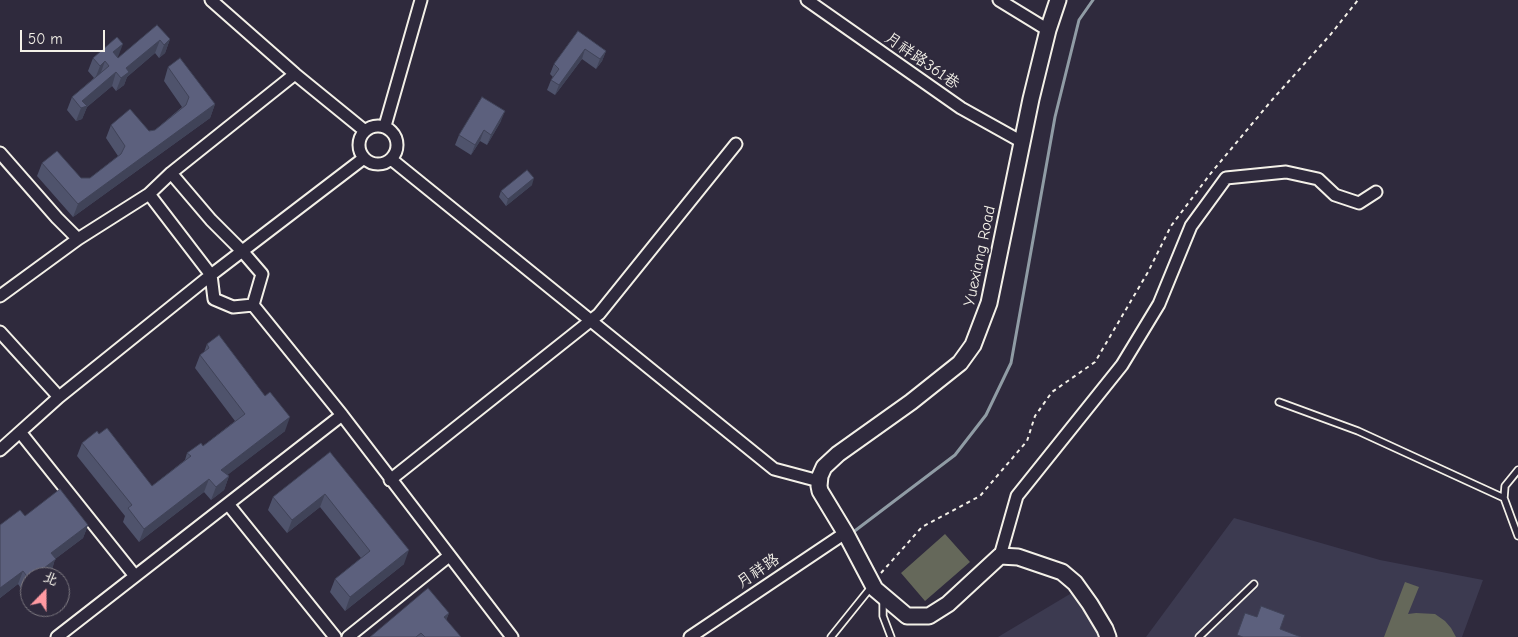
<!DOCTYPE html>
<meta charset="utf-8">
<style>
body{margin:0}
#map{position:relative;width:1518px;height:637px;overflow:hidden;background:#2f2a3d;font-family:"Comic Neue","LXGW WenKai TC",sans-serif}
canvas{display:block}
.north{position:absolute;left:20px;top:567px;width:50px;height:50px;box-sizing:border-box;background:#2f2a3d;border:1px solid #7e7a81;border-radius:50%;rotate:22deg;font-size:14px;font-weight:700;line-height:20px;text-align:center;color:#f4f1e8}
.north::after{content:'';display:block;margin:auto;width:18px;height:22px;background:#ff9aa2;clip-path:polygon(50% 0,100% 100%,50% 72%,0 100%)}
.scale{position:absolute;left:20px;top:30px;width:85px;height:22px;box-sizing:border-box;border:2px solid #f4f1e8;border-top:0;padding-left:6px;font-size:15px;line-height:18px;white-space:nowrap;color:#f4f1e8;-webkit-text-stroke:4px #2f2a3d;paint-order:stroke}
</style>
<div id="map">
<canvas width="1518" height="637"></canvas>
<div class="north">北</div>
<div class="scale">50 m</div>
</div>
<script>
const ctx = document.querySelector('canvas').getContext('2d');
ctx.lineJoin = 'round';
function fillPath(path, color) { ctx.fillStyle = color; ctx.fill(path, 'evenodd'); }
const poly = rows => new Path2D(rows.map(r => 'M' + r).join(''));
function stroke(path, color, width, dash) { ctx.strokeStyle = color; ctx.lineWidth = width; ctx.lineCap = dash ? 'butt' : 'round'; ctx.setLineDash(dash || []); ctx.stroke(path); }
function drawText(font, color, halo, rows, align = 'center') {
  ctx.font = font + ' "Comic Neue","LXGW WenKai TC",sans-serif'; ctx.lineWidth = 4; ctx.setLineDash([]); ctx.textBaseline = 'middle'; ctx.strokeStyle = halo; ctx.fillStyle = color; for (const [text, x, y, turn = 0] of rows) {
    ctx.save(); ctx.translate(x, y); ctx.rotate((+turn || 0) * Math.PI / 180); ctx.textAlign = isNaN(turn) ? turn : align; if (halo) ctx.strokeText(text, 0, 0); ctx.fillText(text, 0, 0); ctx.restore();
  }
}
fillPath(poly([
 [1234,518,1380,560,1483,580,1462,637,1146,637],
 [1075,591,1103,637,998,637]
]), '#3c3a50');
fillPath(poly([
 [945,534,970,562,925,601,901,573],
 [1405,582,1419,587,1408,614,1416,613,1435,614,1445,621,1451,628,1456,637,1384,637]
]), '#65685a');
stroke(poly([
 [852,533,955,455,986,415,1011,363,1055,117,1079,20,1093,0]
]), '#909ca5', 3);
const lane = poly([
 [1279,402,1358,431,1504,498],
 [1518,470,1505,486,1504,498,1518,536],
 [883,600,883,616,891,637],
 [831,637,872,586],
 [1199,637,1254,584]
]);
const street = poly([
 [211,0,295,74,365,131],
 [807,0,961,108,1022,142],
 [999,0,1048,30],
 '359 145a19 19 0 1 1 38 0a19 19 0 1 1-38 0Z',
 [385,126,421,0],
 [0,153,57,218,78,239],
 [391,159,774,469,819,481],
 [149,194,211,275,214,299,233,307,253,305,262,274,243,252,211,220,171,173],
 [0,296,78,239,149,194,171,173,295,74],
 [253,305,342,415,512,637],
 [0,332,59,397],
 [20,432,135,576],
 [0,450,59,397,211,275,364,158],
 [390,480,599,314,736,144],
 [228,504,335,637],
 [1000,556,1017,496,1122,365,1159,304,1191,226,1226,178,1286,172,1318,179,1335,195,1359,203,1376,192],
 [57,637,342,415],
 [348,637,449,556],
 [690,637,845,533]
]);
const secondary = poly([
 [1058,0,1048,30,1031,99,989,303,973,345,960,363,911,402,838,454,824,467,820,476,819,486,820,491,846,534,875,589,907,616,929,616,948,604,1000,556,1018,557,1062,572,1075,583,1090,604,1105,629,1108,637]
]);
stroke(lane, '#f4f1e8', 9);
stroke(street, '#f4f1e8', 15);
stroke(secondary, '#f4f1e8', 19);
stroke(poly([
 [881,573,922,527,980,496,1027,441,1035,416,1052,392,1095,362,1148,272,1171,226,1211,173,1272,100,1331,34,1358,0]
]), '#f4f1e8', 2, [4, 4]);
stroke(lane, '#2f2a3d', 5.5);
stroke(street, '#2f2a3d', 11);
stroke(secondary, '#2f2a3d', 15);
fillPath(poly([
 [157,25,170,39,165,53,159,58,155,53,127,77,124,85,116,91,112,86,87,107,82,119,76,121,67,110,72,97,94,78,88,71,93,58,118,57,117,58,118,58],
 [578,31,606,51,602,61,596,69,582,59,555,95,547,90,551,80,553,77,550,74,554,64],
 [168,67,215,104,210,118,73,217,37,176,42,163,81,178,90,178,118,156,106,138,111,125,149,131,155,130,182,107,164,81],
 [501,121,487,145,480,141,471,155,455,145,459,135],
 [532,185,506,206,499,197,501,191],
 [207,344,285,431,227,475,229,476,224,490,211,500,204,492,139,542,123,522,125,516,77,456,82,443,99,434,152,486,185,460,187,453,203,446,235,421,195,368,200,355,204,352],
 [330,452,404,564,345,611,330,592,335,579,361,558,320,507,287,533,268,510,273,497],
 [25,516,88,525,83,538,55,559,51,573,45,577,30,577,30,588,24,593,18,584,0,598,0,525],
 [449,613,446,620,461,637,370,637]
]), '#4f536c');
fillPath(poly([
 [170,39,165,53,159,58,164,45],
 [160,40,155,53,127,77,124,85,116,91,121,78,126,68],
 [123,44,118,57,108,66,113,52],
 [585,49,582,59,555,95,559,85],
 [606,51,602,61,596,69,600,59],
 [105,61,100,75,95,79,100,66],
 [116,72,112,86,87,107,82,119,76,121,81,108,82,101],
 [215,104,210,118,73,217,78,204],
 [505,111,501,121,487,145,491,135],
 [484,130,480,141,471,155,475,145],
 [534,178,532,185,506,206,508,199],
 [290,417,285,431,217,483,221,470],
 [229,476,224,490,211,500,216,487],
 [209,479,204,492,139,542,144,529],
 [325,494,320,507,287,533,292,520],
 [88,525,83,538,55,559,51,573,45,577,32,577,51,553],
 [409,550,404,564,345,611,350,597],
 [23,571,18,584,0,598,0,588],
 [29,579,30,579,30,588,24,593],
 [449,613,444,626,444,617]
]), '#404358');
const building = poly([
 [157,25,170,39,164,45,160,40,126,68,129,72,121,78,116,72,82,101,87,106,81,108,72,97,109,66,105,61,100,66,93,58,117,37,123,44,113,52,118,58,157,25],
 [578,31,606,51,600,59,585,49,559,85,551,80,559,69,554,64,578,31],
 [180,58,215,104,78,204,42,163,57,151,81,178,90,178,121,154,125,146,111,125,130,109,149,131,155,130,186,105,189,97,168,67,180,58],
 [482,97,505,111,491,135,484,130,475,145,459,135,482,97],
 [527,170,534,178,508,199,501,191,527,170],
 [219,335,265,396,270,392,290,417,221,470,229,476,216,487,209,479,144,529,128,508,132,505,82,443,97,431,99,434,107,428,152,486,191,456,187,453,201,443,203,446,245,414,200,355,209,348,207,344,219,335],
 [330,452,409,550,350,597,335,579,370,551,325,494,292,520,273,497,330,452],
 [60,489,88,525,51,553,56,559,32,577,30,577,29,579,23,571,0,588,0,525,20,510,25,516,60,489],
 [428,588,449,613,444,617,461,637,425,637,421,633,416,637,370,637,428,588],
 [1261,606,1285,615,1280,629,1301,637,1243,637,1237,635,1245,613,1257,617,1261,606]
]);
fillPath(building, '#5c607d');
stroke(building, '#404358', 1);
drawText('16px', '#f4f1e8', '#2f2a3d', [
 ["月祥路361巷",922,61,35],
 ["Yuexiang Road",980,256,-78],
 ["月祥路",758,571,-34]
]);
</script>
